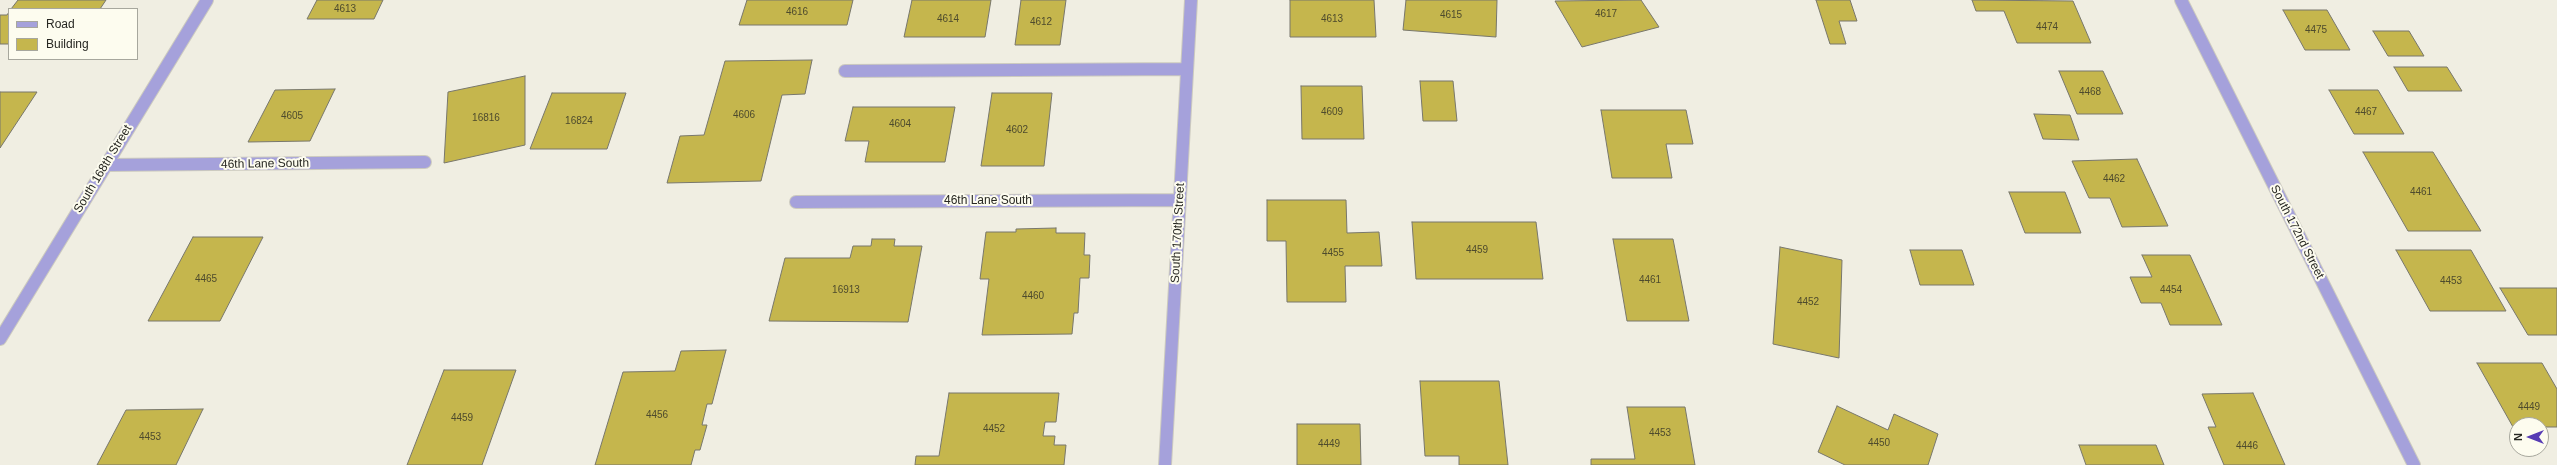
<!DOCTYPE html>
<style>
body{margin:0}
#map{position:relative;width:2557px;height:465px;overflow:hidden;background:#f0eee2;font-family:Arial,sans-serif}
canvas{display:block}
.legend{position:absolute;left:8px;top:8px;width:130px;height:52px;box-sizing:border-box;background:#fdfcef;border:1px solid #a7a79d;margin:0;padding:5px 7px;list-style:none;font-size:12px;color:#272722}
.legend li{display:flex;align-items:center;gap:8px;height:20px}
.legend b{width:20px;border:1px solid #a7a79d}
.north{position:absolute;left:2509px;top:417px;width:40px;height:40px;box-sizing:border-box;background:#fdfcef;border:1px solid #a7a79d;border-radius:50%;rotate:270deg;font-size:11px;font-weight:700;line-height:16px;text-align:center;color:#272722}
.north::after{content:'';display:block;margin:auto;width:14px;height:18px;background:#573cb4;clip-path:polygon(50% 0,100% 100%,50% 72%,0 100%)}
</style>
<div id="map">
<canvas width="2557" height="465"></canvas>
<ul class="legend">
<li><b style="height:5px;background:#a5a1db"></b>Road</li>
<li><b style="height:11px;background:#c5b64d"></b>Building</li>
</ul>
<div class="north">N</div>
</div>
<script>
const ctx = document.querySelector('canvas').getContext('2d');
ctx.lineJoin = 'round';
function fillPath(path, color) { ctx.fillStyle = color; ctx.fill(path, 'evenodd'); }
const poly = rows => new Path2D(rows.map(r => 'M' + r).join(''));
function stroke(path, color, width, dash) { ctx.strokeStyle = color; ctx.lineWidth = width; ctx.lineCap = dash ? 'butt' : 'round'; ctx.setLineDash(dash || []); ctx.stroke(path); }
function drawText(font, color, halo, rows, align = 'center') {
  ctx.font = font + ' Arial,sans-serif'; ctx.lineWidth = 4; ctx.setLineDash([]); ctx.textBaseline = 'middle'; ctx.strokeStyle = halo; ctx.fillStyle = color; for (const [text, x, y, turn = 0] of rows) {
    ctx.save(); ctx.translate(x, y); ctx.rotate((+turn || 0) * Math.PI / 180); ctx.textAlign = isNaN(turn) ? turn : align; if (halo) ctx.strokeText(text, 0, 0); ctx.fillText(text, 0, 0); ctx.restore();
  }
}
const building = poly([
 [18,0,106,0,100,9,11,9,18,0],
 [317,0,383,0,374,19,307,19,317,0],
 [747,0,853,0,847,25,739,25,747,0],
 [912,0,991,0,985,37,904,37,912,0],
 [1021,0,1066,0,1060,45,1015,45,1021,0],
 [1290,0,1374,0,1376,37,1290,37,1290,0],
 [1406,0,1497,0,1496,37,1403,30,1406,0],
 [1641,0,1659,27,1582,47,1555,1,1641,0],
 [1816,0,1850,0,1857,21,1839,21,1846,44,1830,44,1816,0],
 [1972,0,2073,1,2091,43,2017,43,2004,11,1976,11,1972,0],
 [2283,10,2327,10,2350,50,2305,50,2283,10],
 [9,12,9,44,0,44,0,15,7,15,9,12],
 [2373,31,2409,31,2424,56,2388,56,2373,31],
 [812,60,805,94,782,95,761,181,667,183,680,136,704,135,725,61,812,60],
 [2394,67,2447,67,2462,91,2408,91,2394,67],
 [2059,71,2103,71,2123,114,2077,114,2059,71],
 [525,76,525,145,444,163,448,92,525,76],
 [1420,81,1453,81,1457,121,1423,121,1420,81],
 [1301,86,1362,86,1364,139,1302,139,1301,86],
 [335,89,310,141,248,142,275,90,335,89],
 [2329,90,2378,90,2404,134,2354,134,2329,90],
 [0,92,37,92,0,148,0,92],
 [552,93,626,93,607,149,530,149,552,93],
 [992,93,1052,93,1044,166,981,166,992,93],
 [853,107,955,107,945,162,865,162,869,141,845,141,853,107],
 [1601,110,1686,110,1693,144,1666,144,1672,178,1612,178,1601,110],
 [2034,114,2070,115,2079,140,2043,139,2034,114],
 [2363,152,2433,152,2481,231,2408,231,2363,152],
 [2137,159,2168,226,2122,227,2110,198,2089,198,2072,161,2137,159],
 [2009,192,2065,192,2081,233,2025,233,2009,192],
 [1267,200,1346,200,1347,233,1379,232,1382,266,1345,266,1346,302,1287,302,1286,241,1267,241,1267,200],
 [1412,222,1536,222,1543,279,1416,279,1412,222],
 [1056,228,1056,233,1085,233,1084,255,1090,255,1089,278,1080,278,1078,313,1074,313,1072,334,982,335,989,279,980,279,986,232,1016,232,1016,229,1056,228],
 [193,237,263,237,220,321,148,321,193,237],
 [872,239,895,239,894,246,922,246,908,322,769,321,785,258,850,258,853,246,871,246,872,239],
 [1613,239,1673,239,1689,321,1627,321,1613,239],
 [1780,247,1842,260,1839,358,1773,344,1780,247],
 [1910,250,1962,250,1974,285,1920,285,1910,250],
 [2396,250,2471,250,2506,311,2430,311,2396,250],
 [2142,255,2190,255,2222,325,2170,325,2161,303,2141,303,2130,277,2152,277,2142,255],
 [2500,288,2557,288,2557,335,2528,335,2500,288],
 [726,350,712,404,707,404,702,425,707,425,700,450,695,450,691,465,595,465,623,372,675,371,681,351,726,350],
 [2477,363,2542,363,2557,389,2557,427,2541,427,2541,425,2517,425,2517,427,2513,427,2477,363],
 [444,370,516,370,482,465,407,465,444,370],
 [1420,381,1499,381,1508,465,1459,465,1459,456,1425,456,1420,381],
 [949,393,1059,393,1056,422,1045,422,1043,436,1055,436,1054,445,1066,445,1064,465,915,465,916,456,939,456,949,393],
 [2253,393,2285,465,2224,465,2208,427,2216,427,2202,394,2253,393],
 [1837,406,1888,430,1894,414,1938,434,1928,465,1845,465,1818,452,1837,406],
 [1627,407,1685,407,1695,465,1591,465,1591,459,1635,459,1627,407],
 [203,409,176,465,97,465,126,410,203,409],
 [1297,424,1360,424,1361,465,1297,465,1297,424],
 [2079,445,2156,445,2164,465,2086,465,2079,445]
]);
fillPath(building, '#c5b64d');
stroke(building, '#78776c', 1);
const minor = poly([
 [2181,0,2414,465],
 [845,71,1187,69],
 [106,165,425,162],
 [796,202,1180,200],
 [0,339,207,0],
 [1165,465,1191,0]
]);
stroke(minor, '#cccabf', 14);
stroke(minor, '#a5a1db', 12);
drawText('10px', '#4e4b2d', null, [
 ["4613",345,9],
 ["4616",797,12],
 ["4617",1606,14],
 ["4615",1451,15],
 ["4614",948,19],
 ["4613",1332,19],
 ["4612",1041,22],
 ["4474",2047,27],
 ["4475",2316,30],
 ["4468",2090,92],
 ["4609",1332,112],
 ["4467",2366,112],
 ["4606",744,115],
 ["4605",292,116],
 ["16816",486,118],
 ["16824",579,121],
 ["4604",900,124],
 ["4602",1017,130],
 ["4462",2114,179],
 ["4461",2421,192],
 ["4459",1477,250],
 ["4455",1333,253],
 ["4465",206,279],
 ["4461",1650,280],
 ["4453",2451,281],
 ["16913",846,290],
 ["4454",2171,290],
 ["4460",1033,296],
 ["4452",1808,302],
 ["4449",2529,407],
 ["4456",657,415],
 ["4459",462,418],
 ["4452",994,429],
 ["4453",1660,433],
 ["4453",150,437],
 ["4450",1879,443],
 ["4449",1329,444],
 ["4446",2247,446]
]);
drawText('12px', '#272722', '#fdfcef', [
 ["46th Lane South",265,164,-1],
 ["South 168th Street",103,169,-59],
 ["46th Lane South",988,201],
 ["South 172nd Street",2297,232,63],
 ["South 170th Street",1178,233,-87]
]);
</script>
